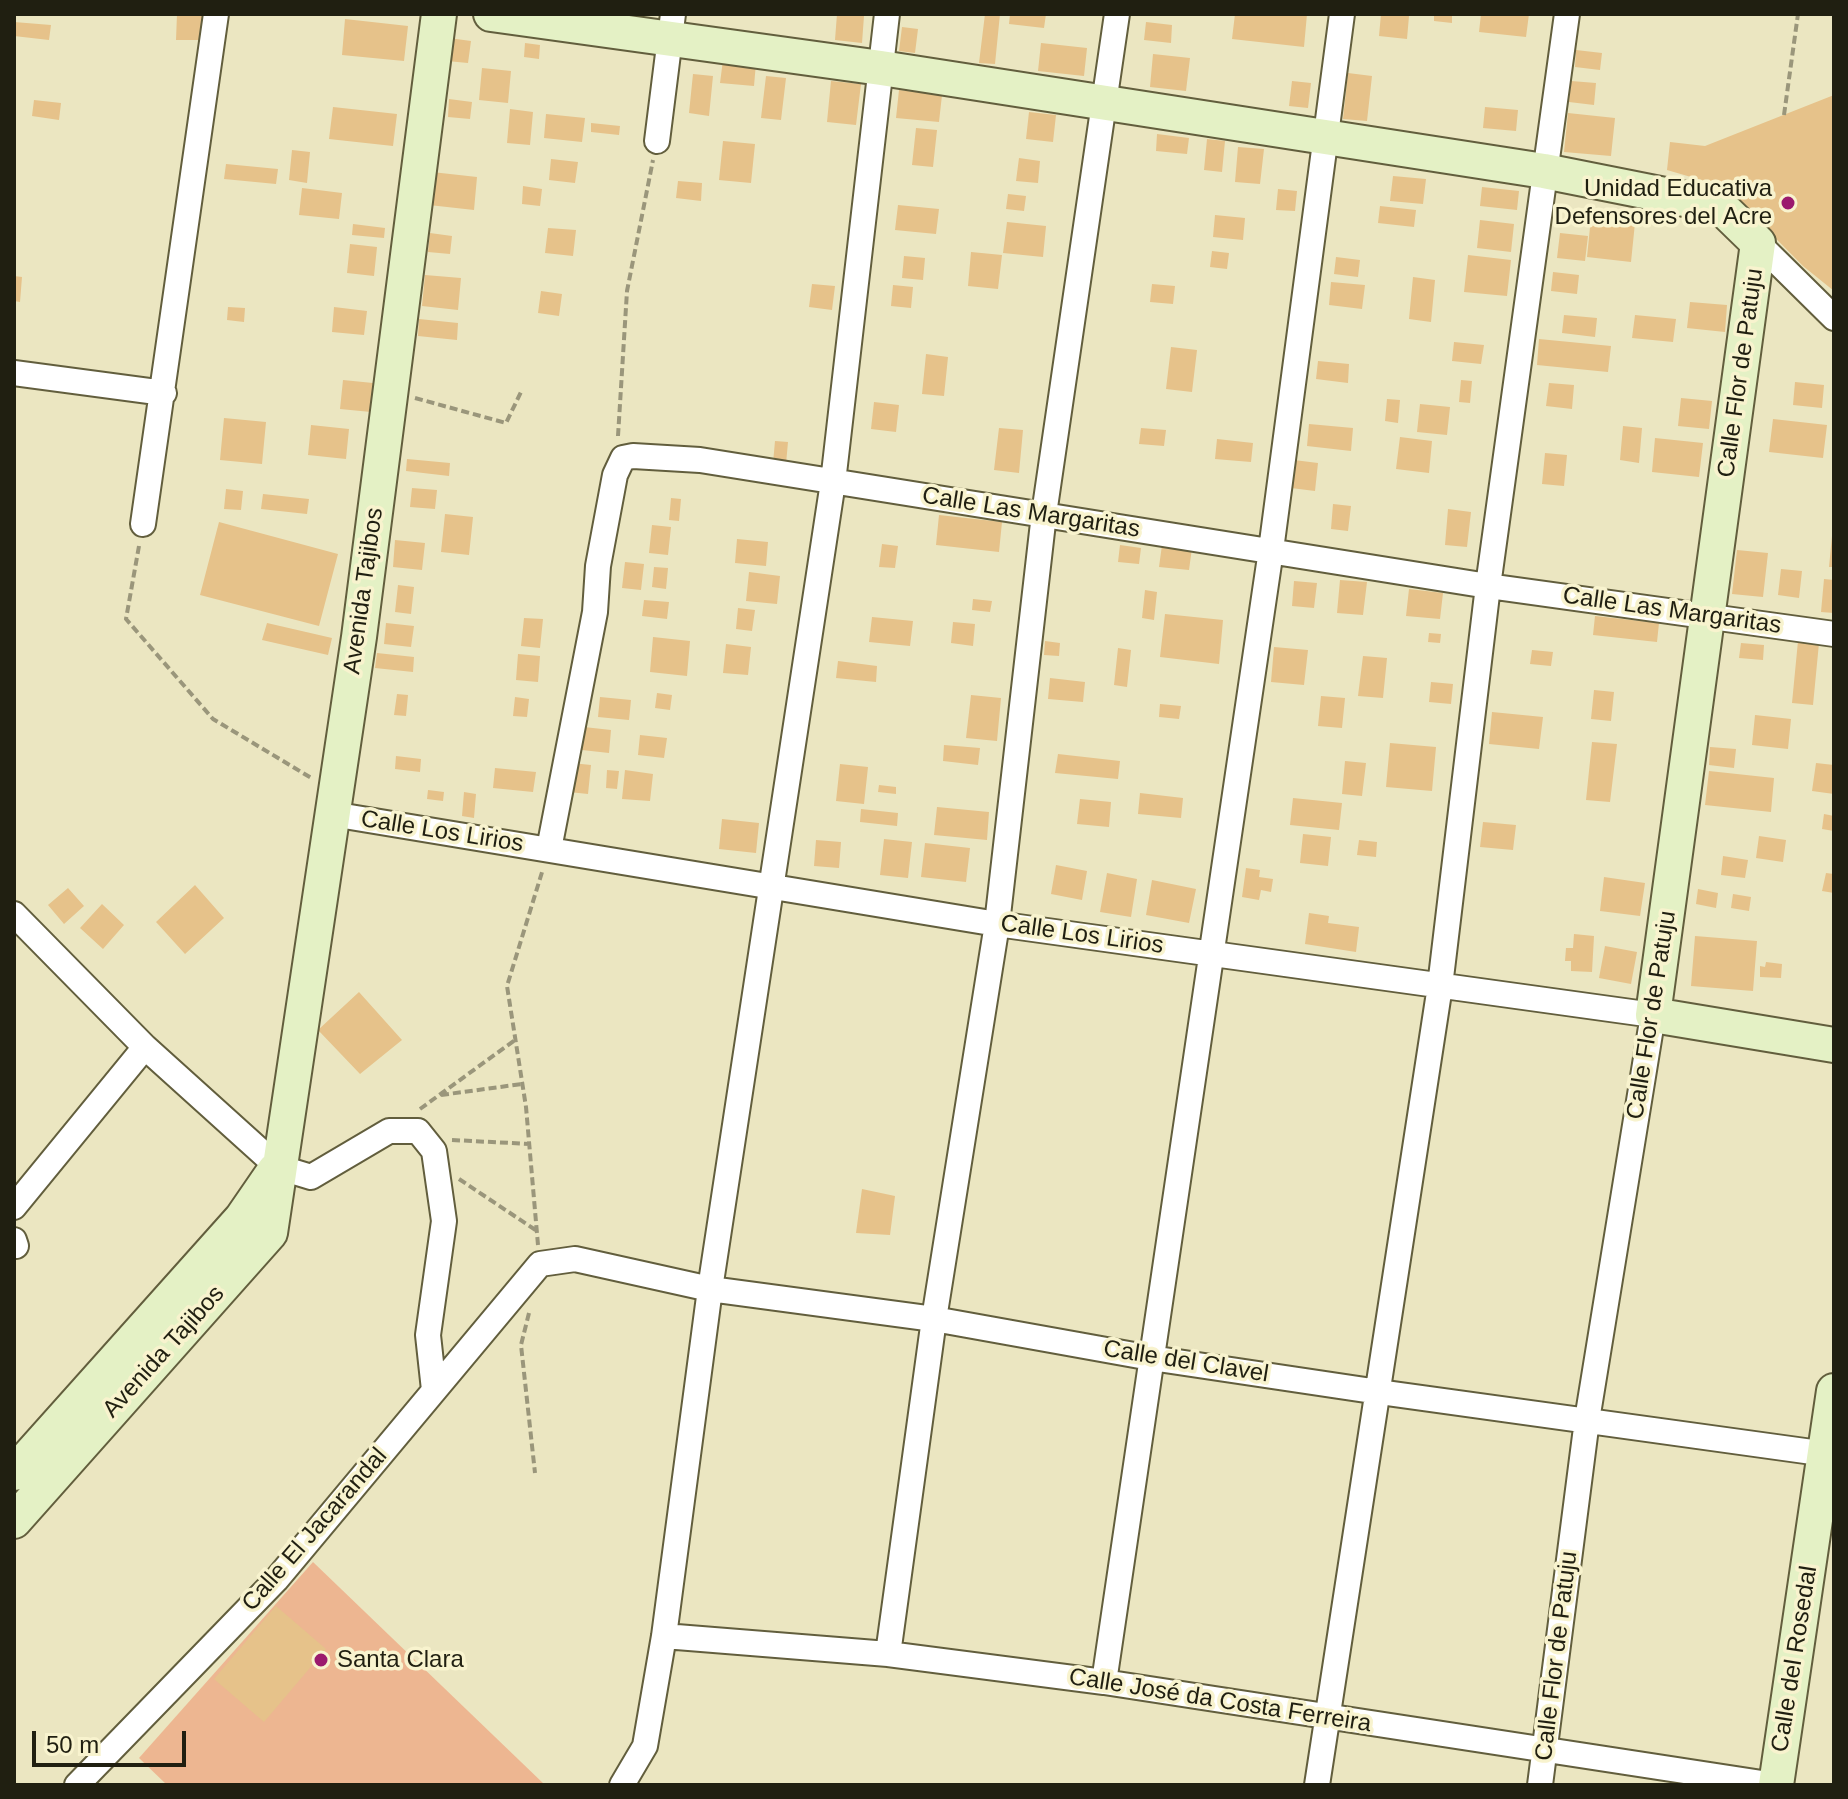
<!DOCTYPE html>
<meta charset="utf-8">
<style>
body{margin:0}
#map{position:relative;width:1848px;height:1799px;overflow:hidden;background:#ebe6c1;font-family:Arial,sans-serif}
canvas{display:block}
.frame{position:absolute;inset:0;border:16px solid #201f11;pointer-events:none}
.scale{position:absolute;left:32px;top:1731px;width:154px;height:36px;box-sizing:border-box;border:4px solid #201f11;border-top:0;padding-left:10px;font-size:24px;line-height:28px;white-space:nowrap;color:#201f11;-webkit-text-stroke:6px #f8f3ce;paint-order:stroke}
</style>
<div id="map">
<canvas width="1848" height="1799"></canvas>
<div class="frame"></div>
<div class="scale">50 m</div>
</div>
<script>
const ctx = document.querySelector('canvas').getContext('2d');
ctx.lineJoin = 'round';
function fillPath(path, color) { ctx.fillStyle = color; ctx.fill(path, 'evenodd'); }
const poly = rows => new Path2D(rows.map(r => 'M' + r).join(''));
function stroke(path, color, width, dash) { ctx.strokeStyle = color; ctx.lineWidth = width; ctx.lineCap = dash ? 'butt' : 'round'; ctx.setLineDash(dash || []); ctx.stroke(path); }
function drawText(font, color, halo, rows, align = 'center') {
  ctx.font = font + ' Arial,sans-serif'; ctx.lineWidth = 7; ctx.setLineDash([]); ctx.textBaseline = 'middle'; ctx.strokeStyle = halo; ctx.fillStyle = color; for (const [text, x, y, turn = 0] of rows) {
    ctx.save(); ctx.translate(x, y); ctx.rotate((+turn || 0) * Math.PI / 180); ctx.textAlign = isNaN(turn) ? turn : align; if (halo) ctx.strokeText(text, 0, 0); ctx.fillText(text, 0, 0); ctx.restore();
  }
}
fillPath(poly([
 [313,1562,545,1785,167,1785,139,1758]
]), '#edb691');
fillPath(poly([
 [177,14,204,14,204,40,176,40],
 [837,14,864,16,862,43,835,40],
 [985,14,1000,14,995,64,979,63],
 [1010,14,1046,14,1044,28,1009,24],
 [1235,14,1307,14,1304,47,1232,39],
 [1381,14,1409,16,1407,39,1379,36],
 [1434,14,1452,14,1452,23,1434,21],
 [1481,14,1529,14,1526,37,1479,32],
 [345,19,408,26,404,61,342,55],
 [14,22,51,25,49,40,14,36],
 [1146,22,1172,25,1171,43,1144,40],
 [902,27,918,29,915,53,899,51],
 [449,38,471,41,468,63,447,61],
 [525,43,540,45,539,59,524,57],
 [1041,43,1087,48,1084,76,1038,71],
 [1576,50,1602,53,1600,70,1575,67],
 [1153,54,1190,58,1186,91,1150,87],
 [723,60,756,63,754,86,720,83],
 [482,68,511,71,508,103,479,100],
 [1348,73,1372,76,1367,121,1343,119],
 [693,74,713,76,709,116,689,113],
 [766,76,786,78,781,120,761,118],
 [831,81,861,84,856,125,827,122],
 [1292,81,1311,83,1308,108,1289,106],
 [1571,81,1596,83,1594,105,1569,102],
 [899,90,942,95,939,122,896,118],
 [1834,95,1834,291,1803,266,1725,187,1667,170,1670,142,1705,146],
 [449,99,472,102,470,119,448,117],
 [34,100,61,103,59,120,32,116],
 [333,107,397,114,393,146,329,139],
 [1485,107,1518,110,1516,131,1483,128],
 [510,109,533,112,530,145,507,143],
 [1029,112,1056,115,1053,142,1026,139],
 [1568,113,1615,118,1611,156,1564,152],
 [546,114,585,118,582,142,544,138],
 [591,123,620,126,619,135,591,132],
 [916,128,937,130,933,167,912,165],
 [1157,134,1189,138,1187,154,1156,151],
 [1207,139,1225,141,1222,172,1204,170],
 [723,141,755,144,751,183,719,180],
 [1238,147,1264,149,1260,184,1235,182],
 [292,150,310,152,307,183,289,180],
 [1019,158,1040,161,1038,183,1016,181],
 [551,159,578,162,575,183,549,180],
 [226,164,278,169,276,184,224,179],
 [432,172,477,177,474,210,429,205],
 [1393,176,1426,179,1423,204,1390,201],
 [678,181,702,183,701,201,676,198],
 [523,186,542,189,540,206,522,204],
 [1482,187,1519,191,1517,210,1480,206],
 [302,188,342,193,339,219,299,215],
 [1278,189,1297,191,1295,211,1276,210],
 [1008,194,1026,196,1024,211,1006,209],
 [898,205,939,209,936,234,895,230],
 [1380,206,1416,210,1414,227,1378,223],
 [1592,208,1636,213,1631,262,1587,257],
 [1215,215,1245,218,1243,240,1213,237],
 [1480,220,1514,224,1511,252,1477,248],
 [1007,222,1046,226,1043,257,1003,253],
 [353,224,385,228,384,238,352,235],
 [548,228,576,230,573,256,545,253],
 [430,233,452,236,450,254,428,252],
 [1560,233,1588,236,1585,261,1557,258],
 [350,244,377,247,374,276,347,273],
 [1212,251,1229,253,1227,269,1210,267],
 [971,252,1002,255,998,289,968,286],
 [1468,255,1511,260,1507,296,1464,292],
 [904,256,925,258,923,280,902,278],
 [1336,257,1360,260,1358,277,1334,274],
 [1553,272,1579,275,1577,294,1551,291],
 [425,275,461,278,458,310,422,306],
 [14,276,22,277,20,302,14,301],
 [1413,277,1435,280,1431,322,1409,319],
 [1331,282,1365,285,1362,309,1329,305],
 [812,284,835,286,832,310,809,307],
 [1152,284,1175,286,1173,304,1150,302],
 [893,285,913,287,911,308,891,306],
 [541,291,562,294,559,316,538,313],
 [1690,302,1727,305,1725,332,1687,328],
 [228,307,245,308,244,322,227,320],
 [334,307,367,311,364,335,332,332],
 [1564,315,1597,318,1595,337,1562,333],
 [1635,315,1676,319,1673,342,1632,338],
 [419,319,458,323,457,340,418,336],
 [1539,339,1611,346,1608,372,1537,365],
 [1454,342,1484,345,1481,364,1452,361],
 [1171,347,1197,350,1192,392,1166,389],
 [926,354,948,357,944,396,922,394],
 [1318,361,1349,364,1348,383,1316,379],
 [343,380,373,383,371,412,340,409],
 [1461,380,1472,381,1470,403,1459,402],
 [1795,382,1824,385,1822,408,1793,405],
 [1549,383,1574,385,1572,409,1546,406],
 [1681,398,1712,401,1709,429,1678,426],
 [1387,399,1400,400,1398,423,1385,421],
 [874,402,899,405,896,432,871,429],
 [1420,404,1450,407,1447,435,1417,432],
 [224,418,266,422,262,464,220,460],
 [1773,419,1827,425,1823,458,1769,452],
 [1309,424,1353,428,1351,451,1307,446],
 [311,425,349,429,346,459,308,455],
 [1623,426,1642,428,1639,463,1620,460],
 [999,428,1023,430,1019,473,994,470],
 [1141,428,1166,430,1164,446,1139,444],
 [1400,437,1432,441,1429,473,1396,469],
 [1655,438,1703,443,1699,477,1652,472],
 [1217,439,1253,443,1251,462,1215,459],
 [775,441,788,442,786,464,773,463],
 [1545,453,1567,455,1564,486,1542,484],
 [407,459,450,463,449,476,406,471],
 [1294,460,1318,463,1315,491,1291,488],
 [412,488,437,490,435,509,410,507],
 [226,489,243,491,241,510,224,509],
 [263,494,309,499,307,514,261,509],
 [671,498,681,499,679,521,669,520],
 [1333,504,1351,506,1348,531,1331,529],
 [1448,509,1471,512,1467,547,1445,545],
 [445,514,473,517,469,555,441,552],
 [939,515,1002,522,999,552,936,545],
 [219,522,338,554,319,626,200,595],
 [652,525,671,527,668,555,649,553],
 [1832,536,1834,537,1834,567,1829,567],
 [737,539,768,542,766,566,735,563],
 [395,540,425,543,422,570,393,567],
 [882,544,898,546,895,568,879,567],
 [1120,545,1141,548,1139,564,1118,562],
 [1162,545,1192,548,1189,570,1159,567],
 [1737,550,1768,553,1763,597,1732,594],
 [625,562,644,564,641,590,622,588],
 [654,567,668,568,666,589,652,587],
 [1781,569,1802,571,1799,598,1778,595],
 [749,572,780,576,777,604,746,601],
 [1824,579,1834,580,1834,613,1821,612],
 [1340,580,1367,582,1363,615,1337,613],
 [1294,581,1317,583,1314,608,1292,606],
 [398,585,414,587,411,614,395,612],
 [1409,589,1443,593,1440,619,1406,616],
 [1145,590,1157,592,1154,620,1142,618],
 [973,599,992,601,990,612,972,610],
 [644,600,669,602,667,619,642,616],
 [738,608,755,610,752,631,736,629],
 [1165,614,1223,620,1219,664,1160,657],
 [1595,616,1659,623,1657,642,1593,635],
 [872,617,913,621,910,646,869,642],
 [524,618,543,619,540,648,521,646],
 [953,622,975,624,973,646,951,643],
 [267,623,332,638,328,655,262,640],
 [386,623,414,626,411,647,384,644],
 [1429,633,1441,634,1440,643,1428,642],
 [653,637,690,641,687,676,650,672],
 [1045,641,1060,643,1059,656,1044,655],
 [1798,641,1819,643,1813,705,1792,703],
 [1741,643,1764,645,1763,660,1739,658],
 [726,644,751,647,748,675,723,673],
 [1274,647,1308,650,1304,685,1271,682],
 [1118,648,1131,650,1127,687,1114,685],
 [1532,650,1553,652,1551,666,1530,664],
 [377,653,414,657,413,672,375,668],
 [518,654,540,656,538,682,516,680],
 [1363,656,1387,658,1383,698,1358,696],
 [838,661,877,666,876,682,836,678],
 [1050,678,1085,682,1083,702,1048,699],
 [1431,682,1453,684,1451,704,1429,702],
 [1594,690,1614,692,1611,721,1591,719],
 [657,693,672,695,670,710,655,708],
 [397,694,408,695,406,716,394,715],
 [971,695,1001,698,997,741,966,738],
 [1321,696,1345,698,1342,728,1318,726],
 [515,697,529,699,527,717,513,716],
 [600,697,631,700,629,720,598,717],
 [1160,704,1181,706,1179,719,1159,717],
 [1492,712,1543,717,1539,749,1489,744],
 [1755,715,1791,719,1788,749,1752,745],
 [584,727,611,730,609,753,582,750],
 [640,735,667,738,664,758,638,755],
 [1592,742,1617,744,1610,802,1586,800],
 [1390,743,1436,747,1432,791,1386,787],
 [944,745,980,748,978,765,943,761],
 [1710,747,1736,749,1734,768,1709,765],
 [1058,754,1120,761,1118,779,1055,773],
 [396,756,421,759,420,772,395,769],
 [1345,761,1366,763,1362,796,1342,794],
 [572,763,591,765,588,794,569,792],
 [1816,763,1834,765,1834,794,1812,791],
 [840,764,868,767,864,804,836,801],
 [495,768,536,772,533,792,493,788],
 [607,770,619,771,617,789,606,788],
 [625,770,653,774,650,801,622,799],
 [1709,771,1774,778,1771,812,1705,805],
 [879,785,896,787,896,794,878,792],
 [428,790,444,792,443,801,427,799],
 [464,792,476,794,474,818,462,816],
 [1140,793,1183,798,1181,818,1138,814],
 [1293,798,1342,803,1339,830,1290,825],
 [1080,799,1111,802,1109,827,1077,824],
 [937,807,989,812,987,840,934,835],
 [861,809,898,813,897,826,860,822],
 [1824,814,1834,816,1834,831,1822,829],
 [722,819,759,823,756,853,719,849],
 [1483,822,1516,825,1513,850,1480,847],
 [1303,834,1331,837,1328,866,1300,863],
 [1759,836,1786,840,1783,862,1756,858],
 [884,839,912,842,908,878,880,875],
 [816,840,841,842,839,868,814,866],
 [1359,840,1377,842,1376,857,1357,855],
 [925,843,970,848,966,882,921,877],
 [1723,856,1748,860,1745,878,1721,875],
 [1056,865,1087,871,1082,900,1051,894],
 [1246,868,1260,870,1259,877,1273,879,1271,892,1261,890,1259,900,1242,897],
 [1107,873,1137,879,1131,917,1100,912],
 [1826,873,1834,874,1834,893,1822,891],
 [1604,877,1645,883,1640,916,1600,911],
 [1152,880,1196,889,1189,923,1146,915],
 [195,885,224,918,185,954,156,922],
 [68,888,84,906,64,924,48,905],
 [1698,889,1718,893,1716,908,1696,904],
 [1733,894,1751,897,1749,911,1731,908],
 [102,904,124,925,103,949,80,928],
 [1309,913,1329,916,1328,923,1359,927,1356,952,1305,944],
 [1574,934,1594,936,1592,972,1571,971,1571,961,1565,961,1566,948,1573,948],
 [1695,936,1757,941,1753,991,1691,986],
 [1605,946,1637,952,1631,984,1599,978],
 [1766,962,1782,964,1781,978,1760,977,1760,966,1765,967],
 [359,992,402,1040,360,1074,318,1030],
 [862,1189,895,1196,890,1235,856,1233],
 [276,1606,326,1649,264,1722,214,1679]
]), '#e6c28a');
const street = poly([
 [657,141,673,14],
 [1758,243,1834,318],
 [14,373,164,393],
 [143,524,216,14],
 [332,814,997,924,1653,1015,1587,1420,1540,1785],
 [549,849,595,612,598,566,615,475,623,458,633,456,700,460,1488,586,1834,634],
 [14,914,145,1047,278,1167,311,1177,389,1131,418,1131,434,1151,444,1221,428,1335,434,1390],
 [14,1207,145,1047],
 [14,1240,16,1246],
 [664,1636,888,1654,1104,1682,1775,1785],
 [888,1654,934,1319,997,924,1044,514,1117,14],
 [1104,1682,1271,550,1342,14],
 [77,1785,276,1580,540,1264,575,1259,710,1289,934,1319,1151,1358,1379,1392,1834,1455],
 [622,1785,645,1746,664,1636,710,1289,833,482,887,14],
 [1317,1785,1440,986,1488,586,1567,14]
]);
const secondary = poly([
 [491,14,881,68,1544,171,1720,206,1758,243,1653,1015,1834,1045],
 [14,1473,242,1218,275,1170],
 [14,1521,270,1233,359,637,439,14],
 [1776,1785,1834,1391]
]);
stroke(street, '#625e3d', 28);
stroke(secondary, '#625e3d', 38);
stroke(poly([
 [1784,115,1798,14],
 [415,398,506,423,522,390],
 [618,436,627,291,653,160],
 [139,546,126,619,213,719,313,779],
 [441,1095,522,1084],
 [420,1109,515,1040],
 [452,1140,530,1144],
 [459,1179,537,1231],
 [538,1245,526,1107,507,986,543,869],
 [529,1313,521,1345,535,1473],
 [858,1784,858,1785]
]), '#9a967b', 4, [8, 4]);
stroke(street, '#fff', 24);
stroke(secondary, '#e4f1c5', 34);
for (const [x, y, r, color] of [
 [1788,203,8,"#9b1a6e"],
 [321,1660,8,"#9b1a6e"]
]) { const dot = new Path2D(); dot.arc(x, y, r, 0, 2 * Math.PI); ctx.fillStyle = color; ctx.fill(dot); stroke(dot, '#f8f3ce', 3); }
drawText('24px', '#201f11', '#f8f3ce', [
 ["Unidad Educativa",1772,189],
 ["Defensores del Acre",1772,217],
 ["Santa Clara",337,1660,"left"]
], 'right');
drawText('24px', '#201f11', '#f8f3ce', [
 ["Calle Flor de Patuju",1741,373,-82],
 ["Calle Las Margaritas",1031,513,9],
 ["Avenida Tajibos",364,591,-82],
 ["Calle Las Margaritas",1672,611,8],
 ["Calle Los Lirios",442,832,9],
 ["Calle Los Lirios",1082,935,8],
 ["Calle Flor de Patuju",1652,1015,-81],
 ["Avenida Tajibos",164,1352,-48],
 ["Calle del Clavel",1186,1362,9],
 ["Calle El Jacarandal",315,1530,-49],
 ["Calle Flor de Patuju",1557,1656,-83],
 ["Calle del Rosedal",1795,1659,-81],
 ["Calle José da Costa Ferreira",1220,1701,9]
]);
</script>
